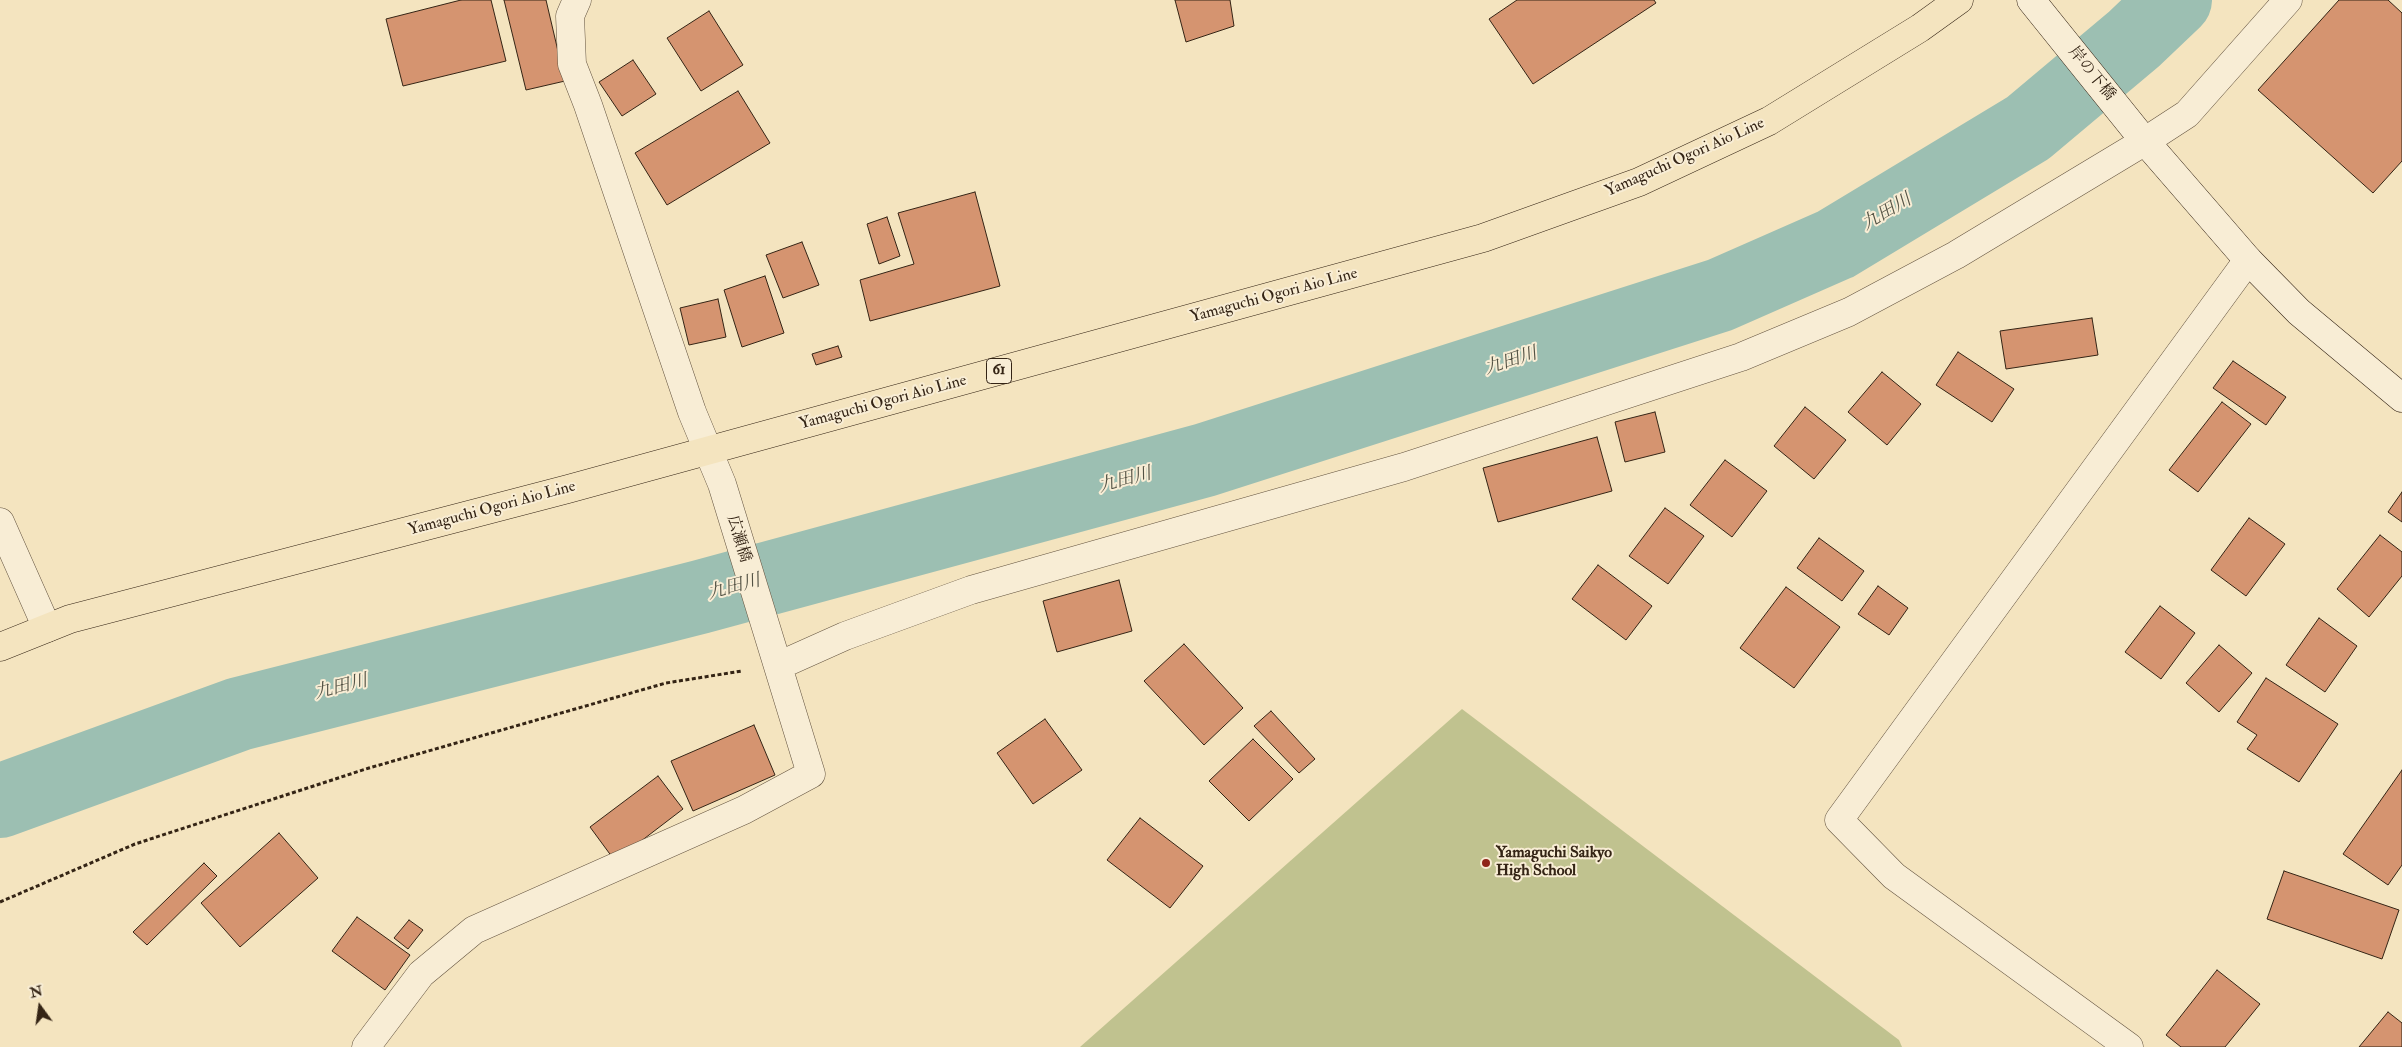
<!DOCTYPE html>
<meta charset="utf-8">
<style>
body{margin:0}
#map{position:relative;width:2402px;height:1047px;overflow:hidden;background:#f4e4bf;font-family:"IM FELL Double Pica",serif}
canvas{display:block}
.north{position:absolute;left:15px;top:982px;width:50px;height:50px;-webkit-text-stroke:4px #f8edd5;paint-order:stroke;rotate:346deg;font-size:14px;font-weight:700;line-height:20px;text-align:center;color:#342415}
.north::after{content:'';display:block;margin:auto;width:18px;height:22px;background:#342415;clip-path:polygon(50% 0,100% 100%,50% 72%,0 100%)}
</style>
<div id="map">
<canvas width="2402" height="1047"></canvas>
<div class="north">N</div>
</div>
<script>
const ctx = document.querySelector('canvas').getContext('2d');
ctx.lineJoin = 'round';
function fillPath(path, color) { ctx.fillStyle = color; ctx.fill(path, 'evenodd'); }
const poly = rows => new Path2D(rows.map(r => 'M' + r).join(''));
function stroke(path, color, width, dash) { ctx.strokeStyle = color; ctx.lineWidth = width; ctx.lineCap = dash ? 'butt' : 'round'; ctx.setLineDash(dash || []); ctx.stroke(path); }
function drawText(font, color, halo, rows, align = 'center') {
  ctx.font = font + ' "IM FELL Double Pica","Noto Serif JP",serif'; ctx.lineWidth = 4; ctx.setLineDash([]); ctx.textBaseline = 'middle'; ctx.strokeStyle = halo; ctx.fillStyle = color; for (const [text, x, y, turn = 0] of rows) {
    ctx.save(); ctx.translate(x, y); ctx.rotate((+turn || 0) * Math.PI / 180); ctx.textAlign = isNaN(turn) ? turn : align; if (halo) ctx.strokeText(text, 0, 0); ctx.fillText(text, 0, 0); ctx.restore();
  }
}
fillPath(poly([
 [1462,709,1899,1040,1902,1047,1080,1047]
]), '#c0c28f');
stroke(poly([
 [0,801,239,714,700,597,1205,460,1720,295,1836,244,2028,128,2134,39,2175,0]
]), '#9cbfb2', 74);
const building = poly([
 [461,0,491,0,506,61,403,86,386,19,461,0],
 [504,0,546,0,565,81,526,90,504,0],
 [1175,0,1230,0,1234,26,1186,42,1175,0],
 [1517,0,1654,0,1656,3,1533,84,1489,19,1517,0],
 [2339,0,2388,0,2402,13,2402,161,2373,193,2258,90,2339,0],
 [709,11,743,65,701,91,667,38,709,11],
 [633,60,656,94,622,116,599,82,633,60],
 [738,91,770,143,667,205,635,153,738,91],
 [975,192,1000,286,870,321,860,280,914,264,898,213,975,192],
 [887,217,900,256,879,264,867,224,887,217],
 [802,242,819,285,783,298,766,255,802,242],
 [765,276,784,333,742,347,724,290,765,276],
 [718,299,726,337,689,345,680,308,718,299],
 [2092,318,2098,355,2006,369,2000,331,2092,318],
 [838,346,842,357,816,365,812,354,838,346],
 [1958,352,2014,389,1992,422,1936,385,1958,352],
 [2233,361,2286,397,2266,425,2213,388,2233,361],
 [1882,372,1921,404,1887,445,1848,412,1882,372],
 [2222,402,2251,424,2198,492,2169,470,2222,402],
 [1805,407,1846,440,1814,479,1774,446,1805,407],
 [1655,412,1665,452,1625,462,1615,422,1655,412],
 [1597,437,1612,491,1498,522,1483,468,1597,437],
 [1725,460,1767,491,1732,537,1690,505,1725,460],
 [2402,492,2402,522,2388,512,2402,492],
 [1665,508,1704,536,1668,584,1629,556,1665,508],
 [2249,518,2285,544,2246,596,2211,570,2249,518],
 [2380,535,2402,552,2402,576,2369,617,2337,589,2380,535],
 [1819,538,1864,571,1842,601,1797,568,1819,538],
 [1598,565,1652,606,1626,640,1572,599,1598,565],
 [1119,580,1132,631,1057,652,1043,601,1119,580],
 [1878,586,1908,608,1889,635,1858,614,1878,586],
 [1786,587,1840,627,1794,688,1740,648,1786,587],
 [2160,606,2195,633,2161,679,2125,652,2160,606],
 [2319,618,2357,646,2325,692,2286,665,2319,618],
 [1184,644,1243,708,1204,745,1144,681,1184,644],
 [2219,645,2252,673,2219,712,2186,683,2219,645],
 [2266,678,2338,724,2299,782,2247,749,2257,735,2237,722,2266,678],
 [1271,711,1315,759,1299,773,1254,726,1271,711],
 [1045,719,1082,770,1033,804,997,753,1045,719],
 [754,725,775,775,693,811,671,761,754,725],
 [1253,739,1293,779,1249,821,1209,781,1253,739],
 [2402,770,2402,865,2388,885,2343,854,2402,770],
 [658,776,683,809,615,861,590,827,658,776],
 [1140,818,1203,866,1170,908,1107,860,1140,818],
 [279,833,318,878,240,947,201,903,279,833],
 [204,863,217,876,147,945,133,932,204,863],
 [2284,871,2399,910,2382,959,2267,919,2284,871],
 [357,917,410,955,385,990,332,951,357,917],
 [409,920,423,930,408,949,394,938,409,920],
 [2217,970,2260,1004,2225,1047,2181,1047,2166,1035,2217,970],
 [2388,1012,2402,1023,2402,1047,2359,1047,2388,1012]
]);
fillPath(building, '#d59470');
stroke(building, '#342415', 1);
const street = poly([
 [0,522,47,628],
 [778,666,845,636,971,590,1404,467,1741,357,1849,312,1956,255,2147,140,2187,114,2288,0],
 [366,1047,421,974,474,930,744,810,811,774,722,484,692,412,588,105,572,64,570,16,577,0],
 [2129,1047,1894,876,1839,820,2248,260]
]);
const secondary = poly([
 [2031,0,2138,133,2248,260,2299,312,2402,398]
]);
const primary = poly([
 [0,647,70,619,568,489,1483,238,1639,182,1769,121,1920,28,1959,0]
]);
stroke(street, '#645440', 29);
stroke(secondary, '#342415', 29);
stroke(primary, '#342415', 29);
stroke(poly([
 [0,902,135,844,369,768,666,683,742,671]
]), '#342415', 3, [4, 2.5]);
stroke(street, '#f8edd5', 28);
stroke(secondary, '#f8edd5', 28);
stroke(primary, '#f4e4bf', 28);
for (const [x, y, r, color] of [
 [1486,863,5,"#8f2418"]
]) { const dot = new Path2D(); dot.arc(x, y, r, 0, 2 * Math.PI); ctx.fillStyle = color; ctx.fill(dot); stroke(dot, '#f8edd5', 2); }
for (const [x, y, w] of [
 [999,371,25]
]) { const box = new Path2D(); box.roundRect(x - w / 2, y - 12.5, w, 25, 4); ctx.fillStyle = '#f8edd5'; ctx.fill(box); stroke(box, '#342415', 1); }
drawText('bold 15px', '#342415', null, [
 ["61",999,371]
]);
drawText('16px', '#342415', '#f8edd5', [
 ["岸の下橋",2091,74,51],
 ["Yamaguchi Ogori Aio Line",1685,158,-24],
 ["Yamaguchi Ogori Aio Line",1274,296,-15],
 ["Yamaguchi Ogori Aio Line",883,403,-15],
 ["Yamaguchi Ogori Aio Line",492,509,-15],
 ["広瀬橋",738,539,73]
]);
drawText('bold 16px', '#342415', '#f8edd5', [
 ["Yamaguchi Saikyo",1496,854],
 ["High School",1496,872]
], 'left');
drawText('italic 18px', '#535244', '#f8edd5', [
 ["九田川",1887,213,-31],
 ["九田川",1511,362,-18],
 ["九田川",1125,481,-15],
 ["九田川",734,588,-15],
 ["九田川",341,688,-14]
]);
</script>
